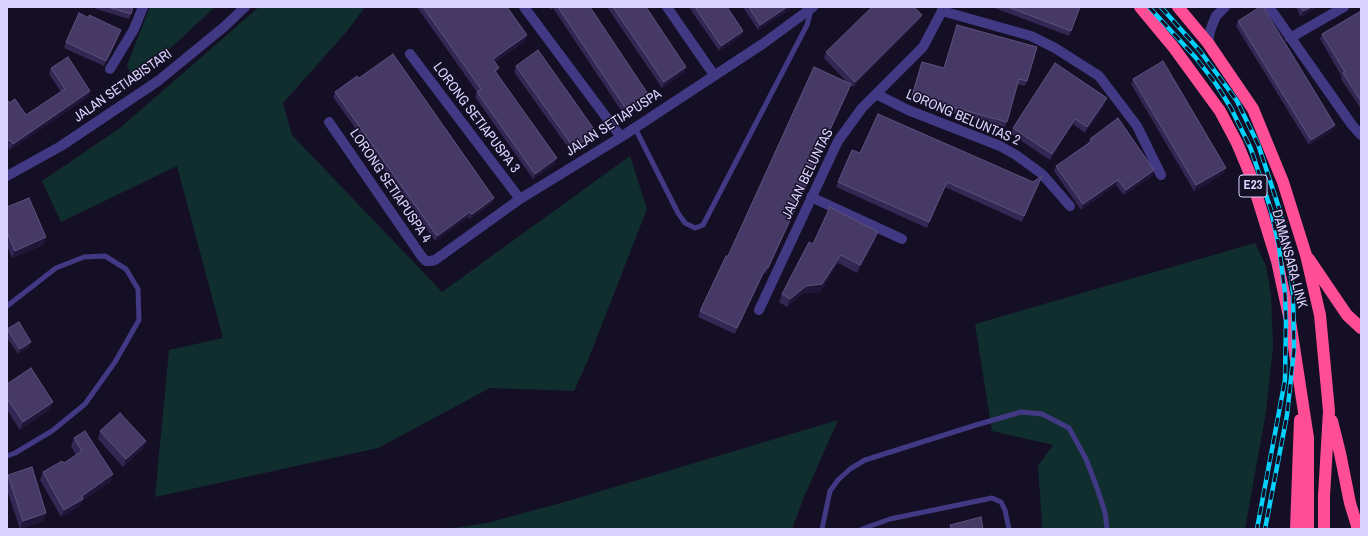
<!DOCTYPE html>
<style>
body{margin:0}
#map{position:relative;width:1368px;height:536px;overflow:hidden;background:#140f25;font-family:"Archivo Narrow",sans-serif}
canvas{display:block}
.frame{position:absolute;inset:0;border:8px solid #dbd3ff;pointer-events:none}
</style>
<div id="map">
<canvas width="1368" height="536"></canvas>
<div class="frame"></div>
</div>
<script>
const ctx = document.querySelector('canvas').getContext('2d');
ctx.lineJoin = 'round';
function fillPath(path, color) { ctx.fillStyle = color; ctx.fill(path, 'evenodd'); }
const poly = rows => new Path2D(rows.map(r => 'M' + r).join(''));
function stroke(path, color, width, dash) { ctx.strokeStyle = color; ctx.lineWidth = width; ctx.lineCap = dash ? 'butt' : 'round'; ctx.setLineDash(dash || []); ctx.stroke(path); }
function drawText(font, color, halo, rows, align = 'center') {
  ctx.font = font + ' "Archivo Narrow",sans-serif'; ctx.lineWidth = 3; ctx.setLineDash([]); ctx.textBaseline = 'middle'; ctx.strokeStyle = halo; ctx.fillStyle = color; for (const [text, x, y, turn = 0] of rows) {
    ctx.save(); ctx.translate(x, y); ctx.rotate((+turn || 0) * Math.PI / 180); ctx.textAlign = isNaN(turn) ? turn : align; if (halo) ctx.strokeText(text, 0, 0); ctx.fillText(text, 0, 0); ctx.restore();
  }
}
fillPath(poly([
 [150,7,215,7,134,82,127,65],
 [259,7,365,7,347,31,283,103,292,135,442,292,630,156,647,209,588,360,574,391,490,388,378,448,155,497,169,350,223,338,177,166,61,222,42,181,120,128],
 [1255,243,1266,266,1271,295,1273,347,1266,412,1245,529,1041,529,1042,524,1038,466,1053,445,992,431,975,324],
 [838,420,804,497,792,529,447,529,487,523,568,501]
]), '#112e2f');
stroke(poly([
 [635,128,678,213,685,223,695,228,703,225,807,25,811,10],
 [7,306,56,268,84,257,105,256,126,269,138,289,139,320,115,362,85,404,52,431,15,453,7,456],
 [822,529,830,491,838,480,850,469,865,460,976,425,1021,412,1042,414,1069,428,1086,459,1096,485,1105,512,1107,529],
 [862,529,890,519,992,498,1001,502,1005,510,1009,529]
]), '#423984', 5);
stroke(poly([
 [524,7,621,137],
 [667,7,714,75],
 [1269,7,1352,125,1361,135],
 [942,11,1031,36,1055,48,1099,76,1137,126,1161,175],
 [1290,38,1344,7],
 [1208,43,1210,31,1213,23,1216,16,1225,7],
 [410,54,520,199],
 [110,69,134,29,143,7],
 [876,94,908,110,1000,146,1016,155,1042,174,1070,206],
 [329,122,422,257,426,261,430,261,435,260,520,199,621,137,764,43,813,7],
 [7,176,61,146,158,81,224,27,245,7],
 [811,197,902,239],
 [759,310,838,141,862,108,923,47,942,11,942,7]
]), '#423984', 10);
stroke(poly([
 [1140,7,1174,48,1220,111,1237,143,1250,174,1277,261,1290,321,1308,438,1308,529],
 [1178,7,1208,43,1253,109,1283,182,1306,255,1320,315,1329,411,1324,496,1324,529],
 [1309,259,1347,315,1361,328],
 [1332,421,1340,453,1350,503,1358,529],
 [1296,529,1300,420]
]), '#ff4e95', 12);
const rail = poly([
 [1149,7,1196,58,1216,84,1231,108,1251,149,1271,210,1279,247,1285,293,1286,321,1285,380,1257,529],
 [1161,7,1200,51,1237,101,1258,144,1279,208,1287,245,1293,293,1294,350,1287,415,1265,529]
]);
stroke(rail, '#00d1fe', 4.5);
stroke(rail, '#140f25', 3, [9]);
stroke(poly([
 [1357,529,1361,522]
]), '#ff4e95', 12);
fillPath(poly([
 [97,7,133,7,129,19,96,9],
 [417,7,507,7,525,41,495,62,497,73,555,164,533,179,475,97,477,92],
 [549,7,590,7,650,97,648,102,626,118,553,8,551,10],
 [607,7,646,7,686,67,684,73,662,88],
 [689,7,727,7,743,31,741,36,719,51],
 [743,7,790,7,790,9,758,30],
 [992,7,1080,7,1069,36],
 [1296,7,1318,7,1301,17],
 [1361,11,1361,109,1341,79,1342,77,1320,39,1322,34],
 [922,15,920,20,853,87,851,85,807,180,808,181,806,186,766,273,764,273,735,334,698,317,700,311,728,256,848,83,824,58,826,52],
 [1238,21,1333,130,1309,145,1236,26],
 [957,25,1027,81,1025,86,1017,84,1005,127,910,101,922,62,944,68],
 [119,35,104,66,64,48,66,42],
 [516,66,594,138,572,153,514,72],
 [51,68,88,97,10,150,8,147,7,147,7,99,9,103,26,115,61,92,49,74],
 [359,78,492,203,470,219,468,217,435,241,333,97,335,92],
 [1133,79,1224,173,1194,191,1131,84],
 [1105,104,1085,133,1073,124,1050,160,1011,134,1013,128],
 [1090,139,1154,170,1153,175,1124,195,1116,185,1081,210,1054,171,1056,166,1088,143],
 [860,153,1033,182,1042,176,1022,222,945,187,927,228,836,187,838,182],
 [7,207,46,237,43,245,12,258,7,246],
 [875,240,857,273,838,263,820,292,803,293,787,307,779,302,782,294,813,244],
 [7,329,29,347,18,354,7,338],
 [7,384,50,409,20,430,7,410],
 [100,431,146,441,143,448,123,467,98,439],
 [74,438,113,474,110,482,82,501,80,506,61,517,40,480,43,472,64,463,76,455,71,446],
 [8,475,44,521,20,529,7,490,7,476]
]), '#342753');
fillPath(poly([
 [787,7,790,7,790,9,758,30,760,25],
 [1311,7,1318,7,1301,17,1303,11],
 [922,15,920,20,853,87,855,82],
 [121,30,119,35,104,66,106,61],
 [743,31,741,36,719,51,721,46],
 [527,35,525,41,491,65,493,59],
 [686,67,684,73,662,88,664,82],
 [499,68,497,73,493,76,495,71],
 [851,84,849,89,805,186,807,180],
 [90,91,88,97,10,150,13,144],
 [650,97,648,102,626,118,628,112],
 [1107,98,1105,104,1085,133,1087,127],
 [1075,119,1073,124,1050,160,1052,154],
 [1335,125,1333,130,1309,145,1311,140],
 [596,132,594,138,572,153,574,148],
 [10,140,8,147,7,147,7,142],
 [557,158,555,164,533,179,535,174],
 [1226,168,1224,173,1194,191,1196,185],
 [1154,170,1153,175,1124,195,1126,190],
 [1042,176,1040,182,1022,222,1024,216],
 [1118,180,1116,185,1081,210,1083,204],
 [808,181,806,186,766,273,768,268],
 [947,182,945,187,927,228,929,222],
 [494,198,492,203,470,219,472,214],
 [470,212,468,217,435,241,437,236],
 [878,232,875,240,857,273,860,265],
 [46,237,43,245,12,258,15,251],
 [841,255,838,263,820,292,803,293,787,307,790,299],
 [766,267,764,273,735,334,737,328],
 [31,342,29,347,18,354,20,349],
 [53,402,50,409,20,430,23,422],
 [146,441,143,448,123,467,126,459],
 [113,474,110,482,82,501,80,506,61,517,64,510,82,496],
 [46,513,44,521,20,529,23,521]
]), '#1f1639');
const building = poly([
 [108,7,133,7,131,14,108,7],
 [423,7,507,7,527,35,493,59,499,68,495,71,557,158,535,174,477,92,481,89,423,7],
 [558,7,590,7,650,97,628,112,558,7],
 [613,7,646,7,686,67,664,82,613,7],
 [695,7,727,7,743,31,721,46,695,7],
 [749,7,787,7,760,25,749,7],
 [872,7,914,7,922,15,855,82,826,52,872,7],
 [1008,7,1080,7,1071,31,1008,7],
 [1260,7,1263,7,1335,125,1311,140,1238,21,1260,7],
 [1301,7,1311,7,1303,11,1301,7],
 [1361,11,1361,101,1343,73,1345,72,1322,34,1361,11],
 [79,13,89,18,89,15,121,30,106,61,66,42,79,13],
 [957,25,1037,47,1027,81,1019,79,1007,122,912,96,922,62,944,68,957,25],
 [538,50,596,132,574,148,516,66,538,50],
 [393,54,494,198,472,214,470,212,437,236,335,92,357,76,359,78,393,54],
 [68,57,90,91,13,144,10,140,7,142,7,99,9,103,15,99,26,115,65,89,51,68,68,57],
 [1163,61,1226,168,1196,185,1133,79,1163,61],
 [1055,63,1107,98,1087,127,1075,119,1052,154,1013,128,1055,63],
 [814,67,851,84,807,180,808,181,768,268,766,267,737,328,700,311,726,256,728,256,814,67],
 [878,114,1033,182,1042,176,1024,216,947,182,929,222,838,182,852,150,860,153,878,114],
 [1118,118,1154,170,1126,190,1118,180,1083,204,1056,166,1092,141,1090,139,1118,118],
 [29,198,46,237,15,251,7,232,7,207,29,198],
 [830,207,878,232,860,265,841,255,822,284,806,286,790,299,782,294,809,242,813,244,830,207],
 [19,322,31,342,20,349,7,329,19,322],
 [31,368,53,402,23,422,7,398,7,384,31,368],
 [120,413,146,441,126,459,100,431,120,413],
 [85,431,113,474,82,496,83,499,64,510,43,472,62,461,64,463,82,451,74,438,85,431],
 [32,467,46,513,23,521,8,475,32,467],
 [981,517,983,529,951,529,950,525,981,517]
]);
fillPath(building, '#463965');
stroke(building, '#5d527e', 1);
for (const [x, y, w] of [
 [1253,186,28]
]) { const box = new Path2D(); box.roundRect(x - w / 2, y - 11, w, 22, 3); ctx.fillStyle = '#140f25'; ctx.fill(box); stroke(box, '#dbd3ff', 1); }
drawText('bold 13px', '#dbd3ff', null, [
 ["E23",1253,186]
]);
drawText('14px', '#dbd3ff', '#140f25', [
 ["JALAN SETIABISTARI",123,86,-35],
 ["LORONG SETIAPUSPA 3",476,118,53],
 ["LORONG BELUNTAS 2",963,118,23],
 ["JALAN SETIAPUSPA",614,123,-33],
 ["JALAN BELUNTAS",808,174,-64],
 ["LORONG SETIAPUSPA 4",390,186,56],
 ["DAMANSARA LINK",1289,259,75]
]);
</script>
